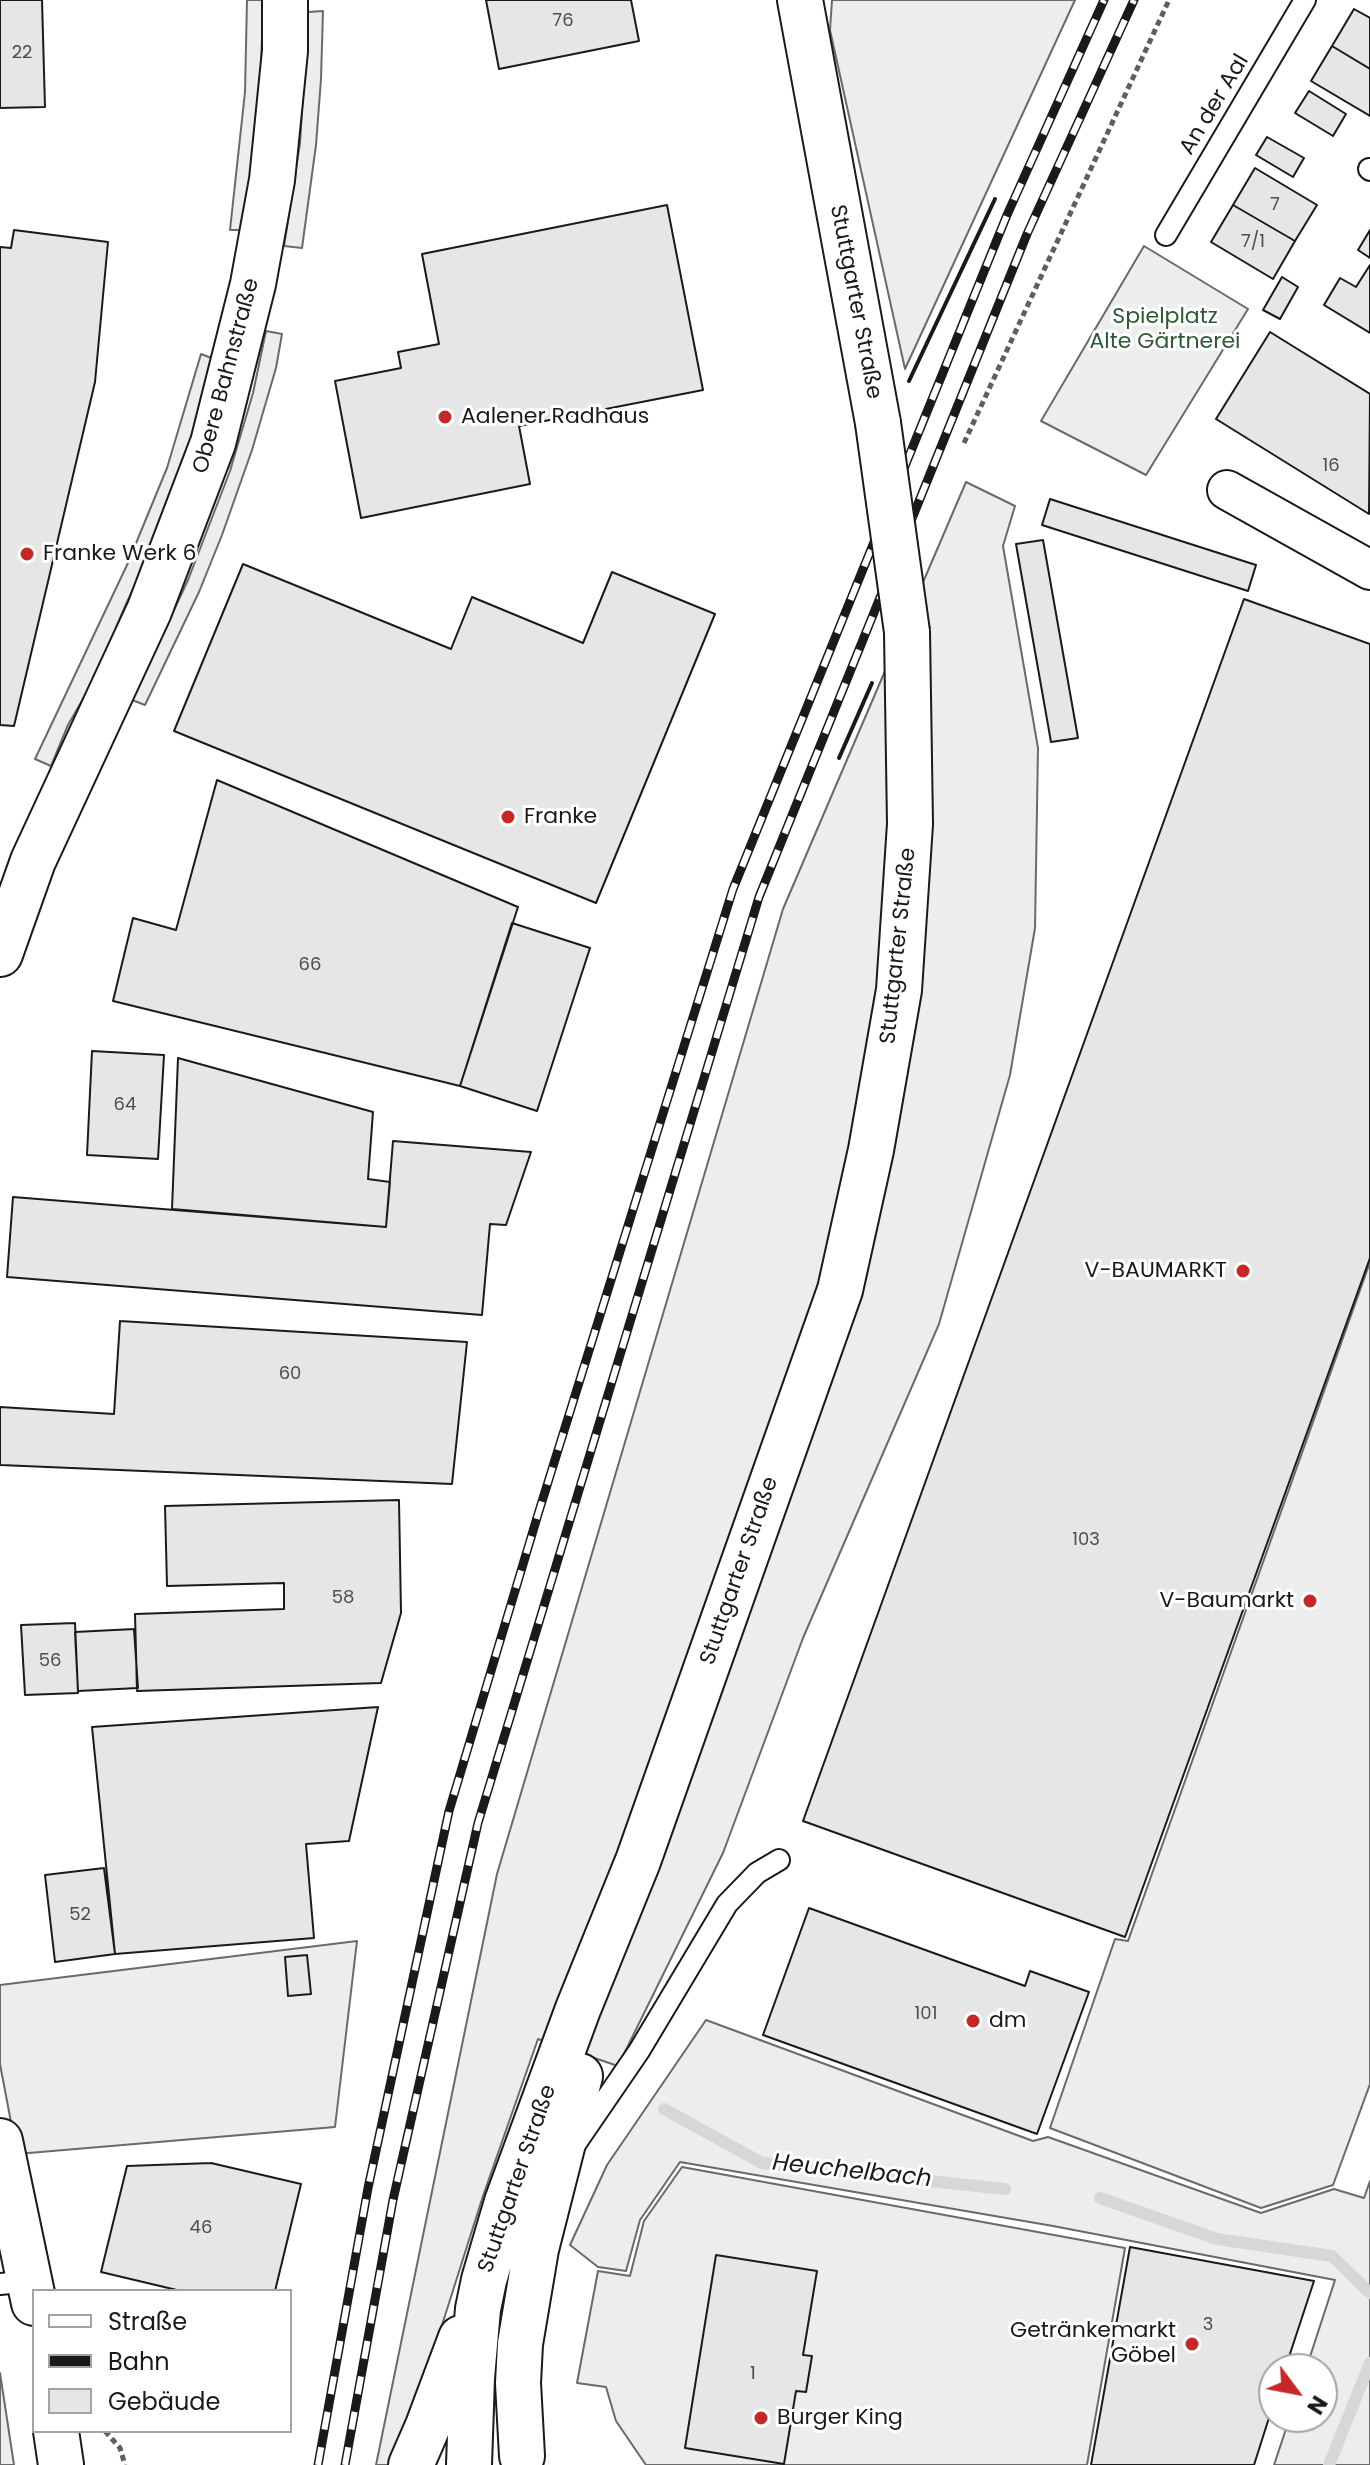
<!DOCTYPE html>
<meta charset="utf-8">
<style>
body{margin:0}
#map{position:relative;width:1370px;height:2465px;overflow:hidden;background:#fff;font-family:Poppins,sans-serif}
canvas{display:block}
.legend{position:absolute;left:32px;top:2289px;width:260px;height:144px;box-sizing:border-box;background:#fff;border:2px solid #a3a3a3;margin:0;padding:10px 14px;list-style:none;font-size:24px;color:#1a1a1a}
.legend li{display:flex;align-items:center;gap:16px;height:40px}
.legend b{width:40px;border:2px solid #a3a3a3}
.north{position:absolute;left:1258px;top:2353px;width:80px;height:80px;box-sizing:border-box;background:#fff;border:2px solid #a3a3a3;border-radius:50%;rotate:122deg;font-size:22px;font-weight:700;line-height:32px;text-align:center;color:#1a1a1a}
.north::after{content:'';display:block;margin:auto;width:28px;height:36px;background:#c62828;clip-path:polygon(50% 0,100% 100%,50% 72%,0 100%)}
</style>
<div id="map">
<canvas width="1370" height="2465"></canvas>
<ul class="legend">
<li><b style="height:10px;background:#fff"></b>Straße</li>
<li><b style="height:10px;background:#1a1a1a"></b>Bahn</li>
<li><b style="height:22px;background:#e6e6e6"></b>Gebäude</li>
</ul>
<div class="north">N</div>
</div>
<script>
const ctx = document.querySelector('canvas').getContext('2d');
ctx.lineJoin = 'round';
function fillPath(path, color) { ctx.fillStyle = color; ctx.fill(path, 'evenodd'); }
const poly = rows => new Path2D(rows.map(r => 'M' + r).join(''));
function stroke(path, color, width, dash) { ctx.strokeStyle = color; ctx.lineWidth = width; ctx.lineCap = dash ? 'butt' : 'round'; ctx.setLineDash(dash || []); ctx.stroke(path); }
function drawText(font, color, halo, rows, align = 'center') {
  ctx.font = font + ' Poppins,sans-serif'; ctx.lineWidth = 6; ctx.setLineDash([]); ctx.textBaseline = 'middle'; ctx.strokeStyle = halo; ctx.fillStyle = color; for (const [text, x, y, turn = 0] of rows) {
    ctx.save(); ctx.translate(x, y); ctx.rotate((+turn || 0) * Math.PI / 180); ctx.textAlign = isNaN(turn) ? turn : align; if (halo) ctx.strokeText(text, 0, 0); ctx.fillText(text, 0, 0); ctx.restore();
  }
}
const built = poly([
 [247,0,263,0,260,107,245,230,230,230,245,92,247,0],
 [832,0,1075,0,905,369,830,30,832,0],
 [323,11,321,79,316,145,302,248,284,246,300,143,308,12,323,11],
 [1144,246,1248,309,1146,475,1041,421,1144,246],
 [266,331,282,334,276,368,252,450,222,535,199,592,145,705,132,700,188,580,230,471,253,393,266,331],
 [201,354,214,359,194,438,154,547,126,604,95,678,68,725,51,766,35,759,127,565,167,468,201,354],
 [966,482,1015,506,1003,546,1038,748,1035,928,1010,1075,939,1324,803,1638,723,1853,618,2066,538,2039,483,2196,415,2410,389,2465,376,2465,497,1874,783,909,966,482],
 [1370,1262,1370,2084,1333,2185,1261,2208,1050,2128,1115,1939,1128,1941,1370,1262],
 [357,1941,335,2127,17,2154,0,2064,0,1985,357,1941],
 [706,2020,1033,2141,1048,2137,1261,2213,1334,2189,1364,2198,1370,2181,1370,2465,1274,2465,1290,2417,1322,2417,1322,2369,1306,2369,1335,2280,1053,2226,680,2162,640,2220,626,2271,598,2267,570,2245,607,2165,706,2020],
 [682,2167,1125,2248,1087,2465,646,2465,616,2421,606,2387,577,2383,598,2271,630,2276,644,2221,682,2167],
 [0,2373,14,2465,0,2465,0,2373]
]);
fillPath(built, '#ededed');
stroke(built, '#6a6a6a', 2);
stroke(poly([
 [664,2109,762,2163,1005,2189],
 [1100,2198,1217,2239,1332,2256,1370,2293],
 [1329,2465,1370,2363]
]), '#d7d7d7', 12);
const building = poly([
 [0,0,42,0,45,107,0,108,0,0],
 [486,0,631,0,639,41,499,69,486,0],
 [1354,9,1370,18,1370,69,1332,46,1354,9],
 [1332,46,1370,69,1370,116,1311,81,1332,46],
 [1309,91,1346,114,1333,136,1295,113,1309,91],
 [1267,137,1304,158,1293,177,1256,155,1267,137],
 [1255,168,1317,205,1295,241,1233,205,1255,168],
 [667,205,703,390,519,426,530,484,361,518,335,381,401,368,398,352,439,344,422,254,667,205],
 [1233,205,1295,241,1273,279,1211,242,1233,205],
 [14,230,108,242,95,382,14,726,0,725,0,247,11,248,14,230],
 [1370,230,1370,258,1358,250,1370,230],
 [1370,265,1370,333,1324,305,1340,278,1356,287,1370,265],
 [1282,277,1298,287,1280,319,1263,310,1282,277],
 [1270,332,1370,394,1369,514,1216,419,1270,332],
 [1050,499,1256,565,1248,591,1042,525,1050,499],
 [1043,540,1078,738,1051,742,1016,544,1043,540],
 [243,564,451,649,472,597,583,643,612,572,715,614,596,903,174,731,243,564],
 [1244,599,1370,644,1370,1258,1125,1937,803,1821,1244,599],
 [217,780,518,907,460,1086,113,1001,133,918,176,930,217,780],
 [512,923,590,948,537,1111,460,1086,512,923],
 [92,1051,164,1055,158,1159,87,1155,92,1051],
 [178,1058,373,1112,368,1179,390,1182,386,1227,172,1209,178,1058],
 [393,1141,531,1152,506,1225,490,1224,482,1315,7,1277,13,1197,386,1227,393,1141],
 [120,1321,467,1342,452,1484,0,1465,0,1407,114,1414,120,1321],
 [399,1500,401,1613,381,1683,137,1691,135,1614,284,1609,284,1583,167,1586,165,1506,399,1500],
 [75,1623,78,1693,25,1695,21,1625,75,1623],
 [134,1629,138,1688,78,1691,75,1632,134,1629],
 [378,1707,349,1841,306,1844,314,1938,115,1954,92,1727,378,1707],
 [104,1868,115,1954,55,1962,45,1875,104,1868],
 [809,1908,1025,1986,1030,1971,1089,1992,1037,2134,763,2035,809,1908],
 [307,1955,311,1994,288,1996,285,1957,307,1955],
 [211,2163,301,2184,275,2291,181,2291,101,2272,127,2166,211,2163],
 [1130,2247,1314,2281,1285,2369,1274,2369,1274,2402,1254,2465,1091,2465,1130,2247],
 [716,2255,817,2271,803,2355,812,2356,806,2392,796,2391,784,2464,685,2448,716,2255]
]);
fillPath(building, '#e6e6e6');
stroke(building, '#1a1a1a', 2);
const lane = poly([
 [1369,169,1370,170],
 [1166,235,1305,0],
 [576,2143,639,2051,727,1904,757,1873,779,1860],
 [0,2284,30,2281]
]);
const street = poly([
 [1227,490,1370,570]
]);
const secondary = poly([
 [800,0,878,423],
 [0,954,33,861,149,611,213,443,253,284,272,180,285,51,285,0],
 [0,2141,34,2303],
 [56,2431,61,2465],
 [522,2456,518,2383,520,2344,536,2249,580,2076],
 [411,2465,428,2426,461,2338],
 [469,2465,472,2378,478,2309,484,2280,507,2202,578,2009,638,1861,840,1290,871,1150,899,990,910,824,907,632]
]);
stroke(lane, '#1a1a1a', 24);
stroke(street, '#1a1a1a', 42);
stroke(secondary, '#1a1a1a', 48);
stroke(poly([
 [964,443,1169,0],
 [105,2431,120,2448,125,2465]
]), '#5f5f5f', 5, [6, 4]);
stroke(lane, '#fff', 20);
stroke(street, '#fff', 38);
stroke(secondary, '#fff', 44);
const rail = poly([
 [318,2465,368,2188,449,1811,539,1511,733,889,1007,215,1104,0],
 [345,2465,393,2200,478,1823,759,897,1027,234,1134,0]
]);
stroke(rail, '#1a1a1a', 9);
stroke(rail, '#fff', 6, [18]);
const secondaryBridge = poly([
 [878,423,907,632]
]);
stroke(secondaryBridge, '#1a1a1a', 48, []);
stroke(secondaryBridge, '#fff', 44);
stroke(poly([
 [909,381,995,199],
 [839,758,872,683]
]), '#1a1a1a', 4);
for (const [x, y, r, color] of [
 [445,417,8,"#c62828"],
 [27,554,8,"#c62828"],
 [508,817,8,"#c62828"],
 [1243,1271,8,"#c62828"],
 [1310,1601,8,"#c62828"],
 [973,2021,8,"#c62828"],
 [1192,2344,8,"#c62828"],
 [761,2418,8,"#c62828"]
]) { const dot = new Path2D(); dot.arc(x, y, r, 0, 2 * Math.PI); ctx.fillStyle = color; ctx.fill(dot); stroke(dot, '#fff', 3); }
drawText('18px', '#4d4d4d', null, [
 ["76",563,21],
 ["22",22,53],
 ["7",1275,205],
 ["7/1",1253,242],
 ["16",1331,466],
 ["66",310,965],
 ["64",125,1105],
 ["60",290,1374],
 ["103",1086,1540],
 ["58",343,1598],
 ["56",50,1661],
 ["52",80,1915],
 ["101",926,2014],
 ["46",201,2228],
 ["3",1208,2325],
 ["1",753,2374]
]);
drawText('22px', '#1a1a1a', '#fff', [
 ["An der Aal",1215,105,-59],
 ["Stuttgarter Straße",855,302,79],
 ["Obere Bahnstraße",227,376,-75],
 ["Stuttgarter Straße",899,946,-84],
 ["Stuttgarter Straße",740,1571,-71],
 ["Stuttgarter Straße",518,2179,-71]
]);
drawText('22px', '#2b5a34', '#fff', [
 ["Spielplatz",1165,317],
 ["Alte Gärtnerei",1165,342]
]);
drawText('22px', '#1a1a1a', '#fff', [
 ["Aalener Radhaus",461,417],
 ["Franke Werk 6",43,554],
 ["Franke",524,817],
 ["V-BAUMARKT",1227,1271,"right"],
 ["V-Baumarkt",1294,1601,"right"],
 ["dm",989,2021],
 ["Getränkemarkt",1176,2331,"right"],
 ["Göbel",1176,2356,"right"],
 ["Burger King",777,2418]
], 'left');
drawText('italic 24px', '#1a1a1a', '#fff', [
 ["Heuchelbach",852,2172,6]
]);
</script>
